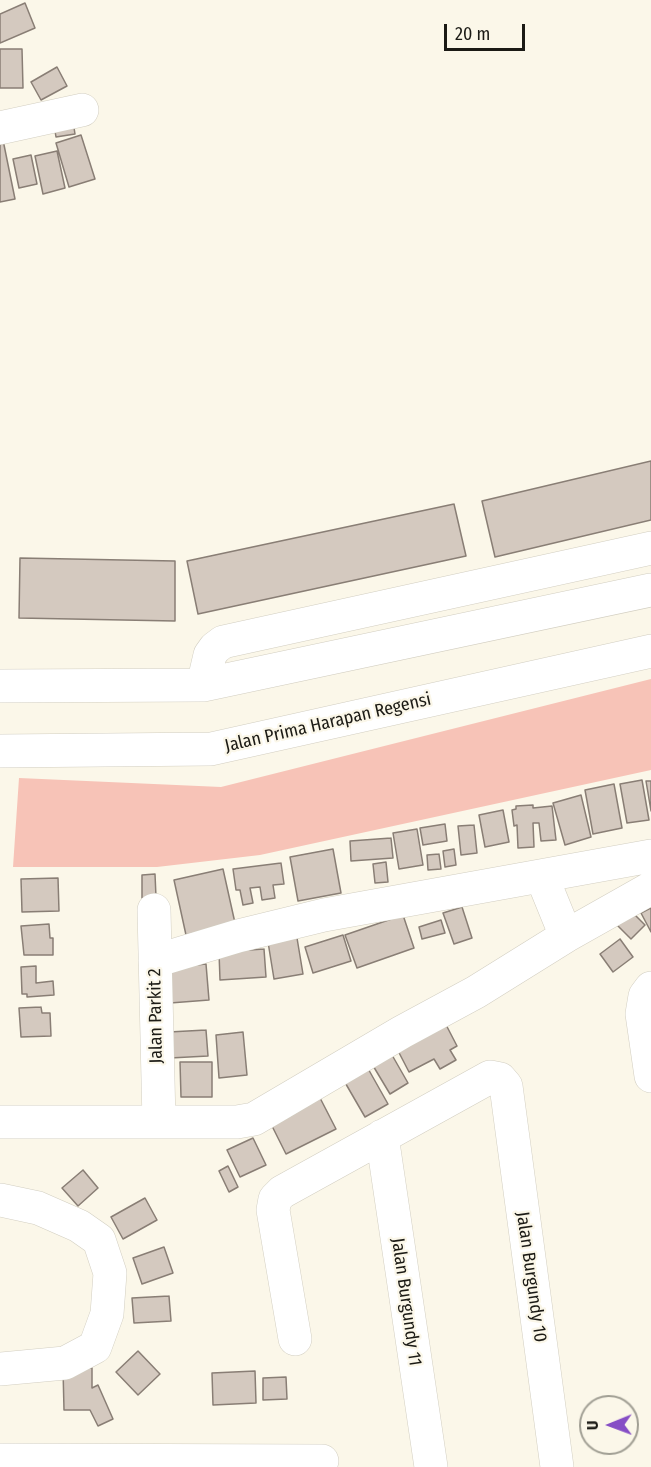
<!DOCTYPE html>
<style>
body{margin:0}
#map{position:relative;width:651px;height:1467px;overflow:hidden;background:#fbf7e9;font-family:"Fira Sans Condensed",sans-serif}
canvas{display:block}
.north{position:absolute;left:579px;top:1395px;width:60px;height:60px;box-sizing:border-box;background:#fbf7e9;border:2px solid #a19f94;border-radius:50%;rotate:269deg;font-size:16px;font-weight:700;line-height:24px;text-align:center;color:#1b1a15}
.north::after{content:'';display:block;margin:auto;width:21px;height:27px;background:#864ec5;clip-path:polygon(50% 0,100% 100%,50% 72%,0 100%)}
.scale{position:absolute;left:444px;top:24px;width:81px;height:27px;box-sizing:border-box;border:3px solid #1b1a15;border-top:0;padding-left:8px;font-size:18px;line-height:21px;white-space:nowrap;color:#1b1a15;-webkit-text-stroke:4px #fbf7e9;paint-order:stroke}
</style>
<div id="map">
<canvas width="651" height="1467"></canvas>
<div class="north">U</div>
<div class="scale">20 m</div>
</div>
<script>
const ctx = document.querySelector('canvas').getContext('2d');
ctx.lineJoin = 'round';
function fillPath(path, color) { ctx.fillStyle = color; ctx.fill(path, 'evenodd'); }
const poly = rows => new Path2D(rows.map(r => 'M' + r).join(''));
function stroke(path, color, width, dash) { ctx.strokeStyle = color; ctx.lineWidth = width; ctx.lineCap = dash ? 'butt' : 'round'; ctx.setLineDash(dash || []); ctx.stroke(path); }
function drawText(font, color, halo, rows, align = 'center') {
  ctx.font = font + ' "Fira Sans Condensed",sans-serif'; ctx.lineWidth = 4.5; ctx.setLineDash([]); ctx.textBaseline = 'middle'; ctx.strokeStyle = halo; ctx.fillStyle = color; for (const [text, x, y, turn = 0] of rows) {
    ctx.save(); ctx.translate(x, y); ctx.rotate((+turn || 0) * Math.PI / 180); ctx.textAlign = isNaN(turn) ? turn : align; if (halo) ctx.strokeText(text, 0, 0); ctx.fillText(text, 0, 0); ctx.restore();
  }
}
fillPath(poly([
 [651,679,651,770,260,855,157,867,13,867,19,778,221,787]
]), '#f7c3b7');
const building = poly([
 [25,3,35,28,0,43,0,14,25,3],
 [0,49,22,49,23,88,0,88,0,49],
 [57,67,67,86,41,100,31,82,57,67],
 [72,115,75,134,56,137,53,119,72,115],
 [81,135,95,179,69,187,56,143,81,135],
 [0,140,3,140,15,199,0,202,0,140],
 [57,151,65,188,43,194,35,156,57,151],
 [31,155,37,184,19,188,13,159,31,155],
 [651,461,651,520,495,557,482,501,651,461],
 [454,504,466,556,198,614,187,561,454,504],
 [20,558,175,561,175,621,19,618,20,558],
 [642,780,649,820,627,823,620,784,642,780],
 [646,781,651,781,651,811,646,781],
 [614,784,622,828,593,834,585,790,614,784],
 [581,795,591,837,565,845,553,803,581,795],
 [533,805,533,808,552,806,556,840,541,841,539,823,533,823,534,847,518,848,517,825,514,826,512,810,516,809,516,806,533,805],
 [503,810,509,842,485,847,479,815,503,810],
 [445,824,447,841,423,845,420,828,445,824],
 [474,825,477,853,461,855,458,826,474,825],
 [417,829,423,865,399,869,393,833,417,829],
 [391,838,393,858,351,861,350,841,391,838],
 [333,849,341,893,298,901,290,857,333,849],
 [454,849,456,865,445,867,443,851,454,849],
 [439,854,441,869,428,870,427,855,439,854],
 [386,862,388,882,375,883,373,864,386,862],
 [281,863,284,884,273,885,275,898,262,900,260,887,250,888,253,903,243,905,240,890,236,890,233,869,281,863],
 [223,869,235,923,186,935,174,880,223,869],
 [155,874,156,897,142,898,142,875,155,874],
 [58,878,59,911,22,912,21,879,58,878],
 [462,907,472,938,454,944,443,913,462,907],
 [651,908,651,932,641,913,651,908],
 [631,911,645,925,631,939,617,925,631,911],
 [403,915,414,948,357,968,345,935,403,915],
 [441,920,445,933,422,939,419,927,441,920],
 [49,924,50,938,53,938,53,955,24,955,21,926,49,924],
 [343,935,351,961,313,973,305,947,343,935],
 [297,938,303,974,274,979,268,942,297,938],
 [620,939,633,957,613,972,600,954,620,939],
 [264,949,266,977,220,980,219,952,264,949],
 [206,964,209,1000,170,1003,168,968,206,964],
 [36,966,36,983,53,981,54,995,27,997,27,994,22,994,21,967,36,966],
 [41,1007,42,1013,50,1013,51,1036,21,1037,19,1008,41,1007],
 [442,1017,457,1046,450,1050,456,1060,440,1069,434,1059,409,1072,394,1043,442,1017],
 [206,1030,208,1056,170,1058,169,1032,206,1030],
 [243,1032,247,1075,219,1078,216,1035,243,1032],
 [388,1048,408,1083,390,1094,369,1059,388,1048],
 [180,1062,212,1062,212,1097,181,1097,180,1062],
 [366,1065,388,1104,365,1117,343,1079,366,1065],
 [318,1094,336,1129,286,1154,268,1118,318,1094],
 [253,1138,266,1165,240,1177,227,1150,253,1138],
 [228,1166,238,1187,229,1192,219,1171,228,1166],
 [83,1170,98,1188,78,1206,62,1188,83,1170],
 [145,1198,157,1220,123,1239,111,1217,145,1198],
 [164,1247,173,1273,142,1284,133,1258,164,1247],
 [169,1296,171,1321,134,1323,132,1298,169,1296],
 [138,1351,160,1374,138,1395,116,1372,138,1351],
 [92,1368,92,1388,98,1385,113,1419,98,1426,90,1410,64,1410,63,1369,92,1368],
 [255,1371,256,1403,213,1405,212,1373,255,1371],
 [286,1377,287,1399,263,1400,263,1378,286,1377]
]);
fillPath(building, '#d4c9bf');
stroke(building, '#897e75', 1.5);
const minor = poly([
 [0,128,82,110],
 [203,685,210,655,215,648,223,642,651,548],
 [0,686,203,685,651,590],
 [0,751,211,749,651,651],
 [542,877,566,936],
 [154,910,159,1122],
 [155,961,238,936,324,915,651,856],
 [651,988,645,996,642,1014,651,1076],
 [0,1122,237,1122,254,1119,402,1032,476,992,566,936,651,888],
 [382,1136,431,1467],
 [0,1200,38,1208,79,1226,99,1240,110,1273,107,1314,95,1347,65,1363,0,1369],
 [295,1339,273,1210,275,1199,282,1192,490,1077,500,1079,506,1086,557,1467],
 [0,1460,322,1461]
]);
stroke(minor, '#d2cec1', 34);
stroke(minor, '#fff', 33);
drawText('18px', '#1b1a15', '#fbf7e9', [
 ["Jalan Prima Harapan Regensi",328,723,-13],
 ["Jalan Parkit 2",156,1016,-91],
 ["Jalan Burgundy 10",531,1277,82],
 ["Jalan Burgundy 11",406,1302,82]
]);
</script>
